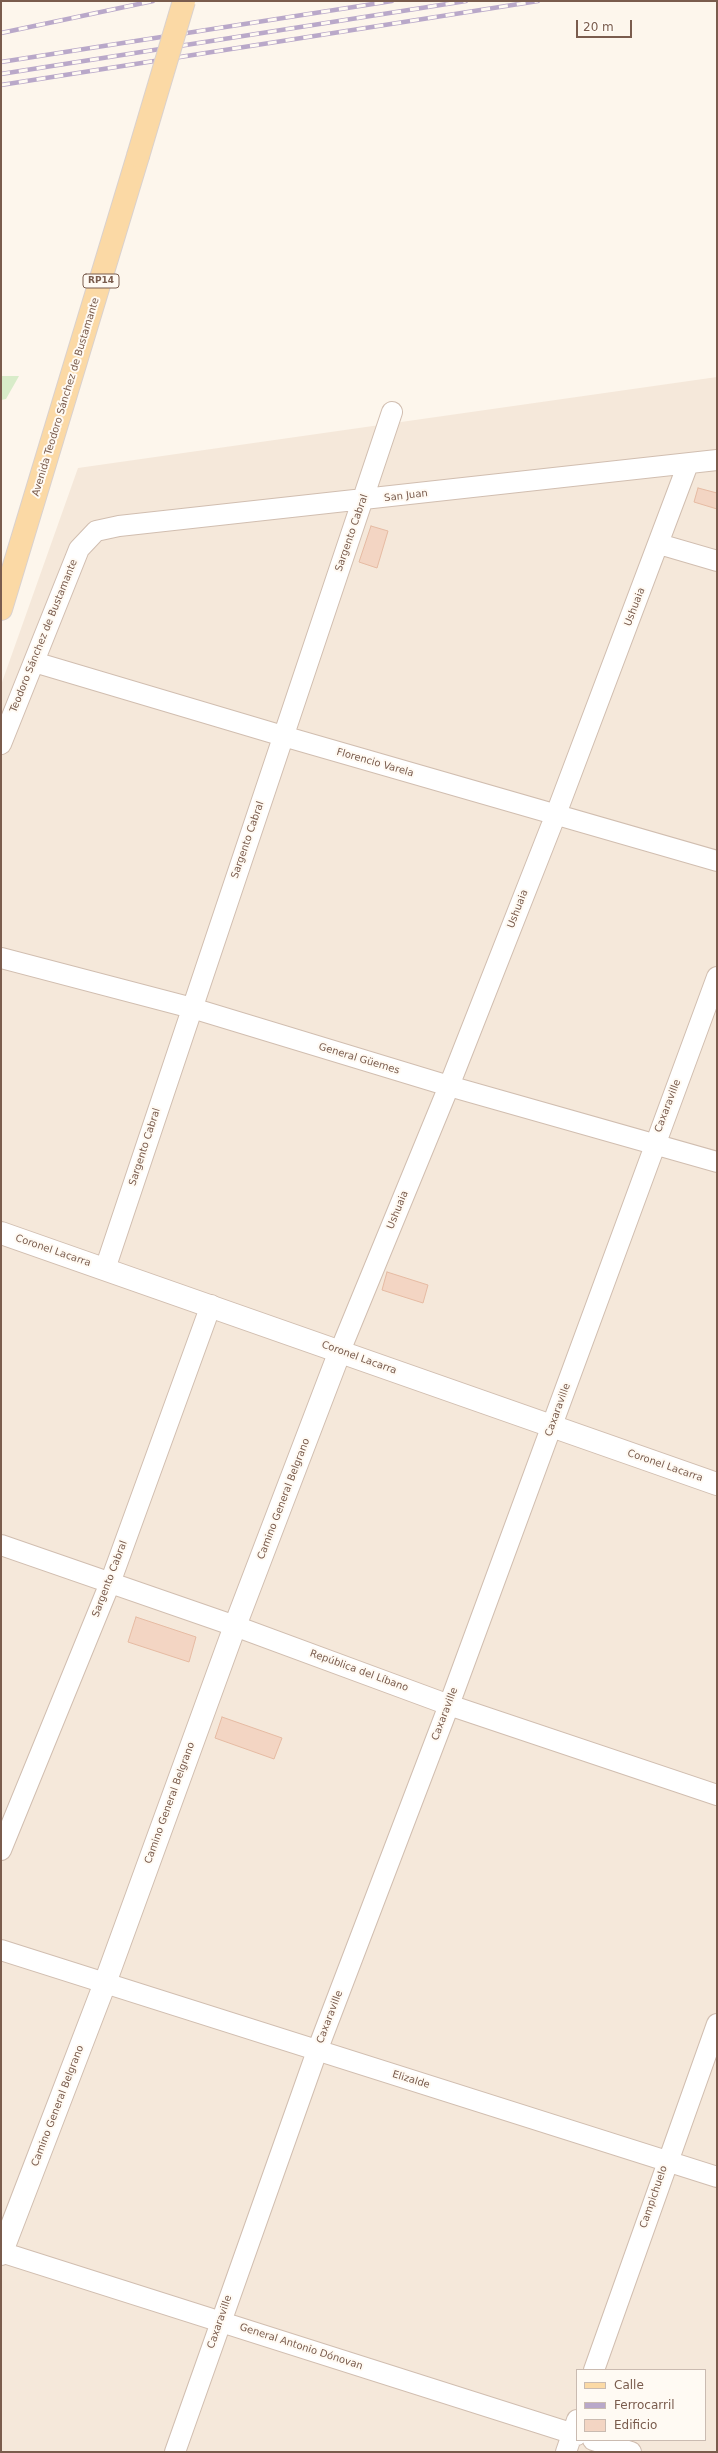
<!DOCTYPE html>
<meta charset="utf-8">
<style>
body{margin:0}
#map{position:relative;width:718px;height:2453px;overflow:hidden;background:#fdf6ec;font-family:"DejaVu Sans",sans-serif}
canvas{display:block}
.frame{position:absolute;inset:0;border:2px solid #7a5c4d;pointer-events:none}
.legend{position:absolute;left:576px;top:2369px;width:130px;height:72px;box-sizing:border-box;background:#fffaf3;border:1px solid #cabbb1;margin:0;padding:5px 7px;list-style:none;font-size:12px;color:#7a5c4d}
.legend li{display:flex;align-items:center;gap:8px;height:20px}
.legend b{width:20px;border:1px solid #cabbb1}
.scale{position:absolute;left:576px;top:20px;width:56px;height:18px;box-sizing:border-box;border:2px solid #7a5c4d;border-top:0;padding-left:5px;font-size:12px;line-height:14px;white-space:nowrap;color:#7a5c4d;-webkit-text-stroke:3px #fffaf3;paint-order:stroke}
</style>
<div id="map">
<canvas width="718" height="2453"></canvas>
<div class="frame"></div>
<ul class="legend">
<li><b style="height:5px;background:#fbd9a5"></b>Calle</li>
<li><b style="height:5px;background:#b9a8c9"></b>Ferrocarril</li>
<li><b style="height:11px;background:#f3d5c3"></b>Edificio</li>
</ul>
<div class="scale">20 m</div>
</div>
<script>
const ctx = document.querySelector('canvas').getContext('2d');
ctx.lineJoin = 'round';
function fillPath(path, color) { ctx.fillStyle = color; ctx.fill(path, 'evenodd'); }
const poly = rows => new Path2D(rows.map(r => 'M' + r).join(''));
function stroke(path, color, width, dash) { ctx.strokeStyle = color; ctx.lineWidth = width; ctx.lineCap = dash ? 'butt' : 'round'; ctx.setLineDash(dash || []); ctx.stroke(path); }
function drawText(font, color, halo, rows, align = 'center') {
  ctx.font = font + ' "DejaVu Sans",sans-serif'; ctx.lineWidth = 4; ctx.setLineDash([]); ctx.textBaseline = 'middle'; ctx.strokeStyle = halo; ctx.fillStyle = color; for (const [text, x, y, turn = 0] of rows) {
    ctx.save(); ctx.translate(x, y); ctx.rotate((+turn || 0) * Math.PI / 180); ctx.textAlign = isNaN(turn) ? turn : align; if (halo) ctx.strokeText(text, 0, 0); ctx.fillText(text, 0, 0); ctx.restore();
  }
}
fillPath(poly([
 [717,377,717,2452,1,2452,1,685,78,468],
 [577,2370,705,2370,705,2440,577,2440]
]), '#f5e8da');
fillPath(poly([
 [1,376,19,376,6,399,1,400]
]), '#d8ecc9');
const building = poly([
 [698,488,717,493,717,509,694,502,698,488],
 [371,526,388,531,377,568,359,562,371,526],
 [387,1272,428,1285,423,1303,382,1290,387,1272],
 [136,1617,196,1637,189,1662,128,1642,136,1617],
 [222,1717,282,1738,274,1759,215,1738,222,1717]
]);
fillPath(building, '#f3d5c3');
stroke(building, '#e6bba3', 1);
const minor = poly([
 [659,544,717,561],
 [34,662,283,736,717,861],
 [1,744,79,549,96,531,119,526,717,460],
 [1,958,192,1008,449,1086,717,1162],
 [105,1269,392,412],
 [340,1351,449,1086,556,814,688,464],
 [1,1545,235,1626,449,1705,717,1795],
 [1,1850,110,1583,211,1305],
 [1,1950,717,2177],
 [1,2252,577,2435],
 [594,2370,717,2024],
 [593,2440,631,2452],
 [175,2452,317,2051,449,1705,717,977],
 [566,2452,577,2420]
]);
const tertiary = poly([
 [1,1233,717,1484],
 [1,2254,105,1983,235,1626,340,1351]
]);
const primary = poly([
 [1,609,138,156]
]);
stroke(minor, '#d1beb0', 22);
stroke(tertiary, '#d1beb0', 24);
stroke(primary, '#dad1cd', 24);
stroke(minor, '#fff', 20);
stroke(tertiary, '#fff', 22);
stroke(primary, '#fbd9a5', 22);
const rail = poly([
 [1,33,153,1],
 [1,62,392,1],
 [1,74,466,1],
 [1,85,538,1]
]);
stroke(rail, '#b9a8c9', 4.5);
stroke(rail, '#fffaf3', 3, [9]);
const primaryBridge = poly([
 [138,156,184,1]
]);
stroke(primaryBridge, '#dad1cd', 24, []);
stroke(primaryBridge, '#fbd9a5', 22);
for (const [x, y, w] of [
 [101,281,36]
]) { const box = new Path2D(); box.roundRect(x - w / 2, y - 7, w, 14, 3); ctx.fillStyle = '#fffaf3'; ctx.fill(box); stroke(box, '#7a5c4d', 1); }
drawText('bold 9px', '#7a5c4d', null, [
 ["RP14",101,281]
]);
drawText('10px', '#7a5c4d', '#fffaf3', [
 ["Avenida Teodoro Sánchez de Bustamante",66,397,-73],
 ["San Juan",406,496,-7],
 ["Sargento Cabral",352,533,-71],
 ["Ushuaia",635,607,-69],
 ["Teodoro Sánchez de Bustamante",44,636,-68],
 ["Florencio Varela",375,763,16],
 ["Sargento Cabral",248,840,-71],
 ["Ushuaia",518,909,-69],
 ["General Güemes",359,1059,17],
 ["Caxaraville",668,1106,-69],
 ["Sargento Cabral",145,1147,-72],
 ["Ushuaia",398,1210,-68],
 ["Coronel Lacarra",53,1251,19],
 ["Coronel Lacarra",359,1358,20],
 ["Caxaraville",558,1410,-70],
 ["Coronel Lacarra",665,1466,19],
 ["Camino General Belgrano",284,1499,-69],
 ["Sargento Cabral",110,1579,-69],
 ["República del Líbano",359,1671,20],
 ["Caxaraville",445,1714,-69],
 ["Camino General Belgrano",170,1803,-70],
 ["Caxaraville",330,2017,-69],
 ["Elizalde",411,2080,17],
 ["Camino General Belgrano",58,2106,-69],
 ["Campichuelo",654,2197,-71],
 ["Caxaraville",220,2322,-71],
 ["General Antonio Dónovan",301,2347,18]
]);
</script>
